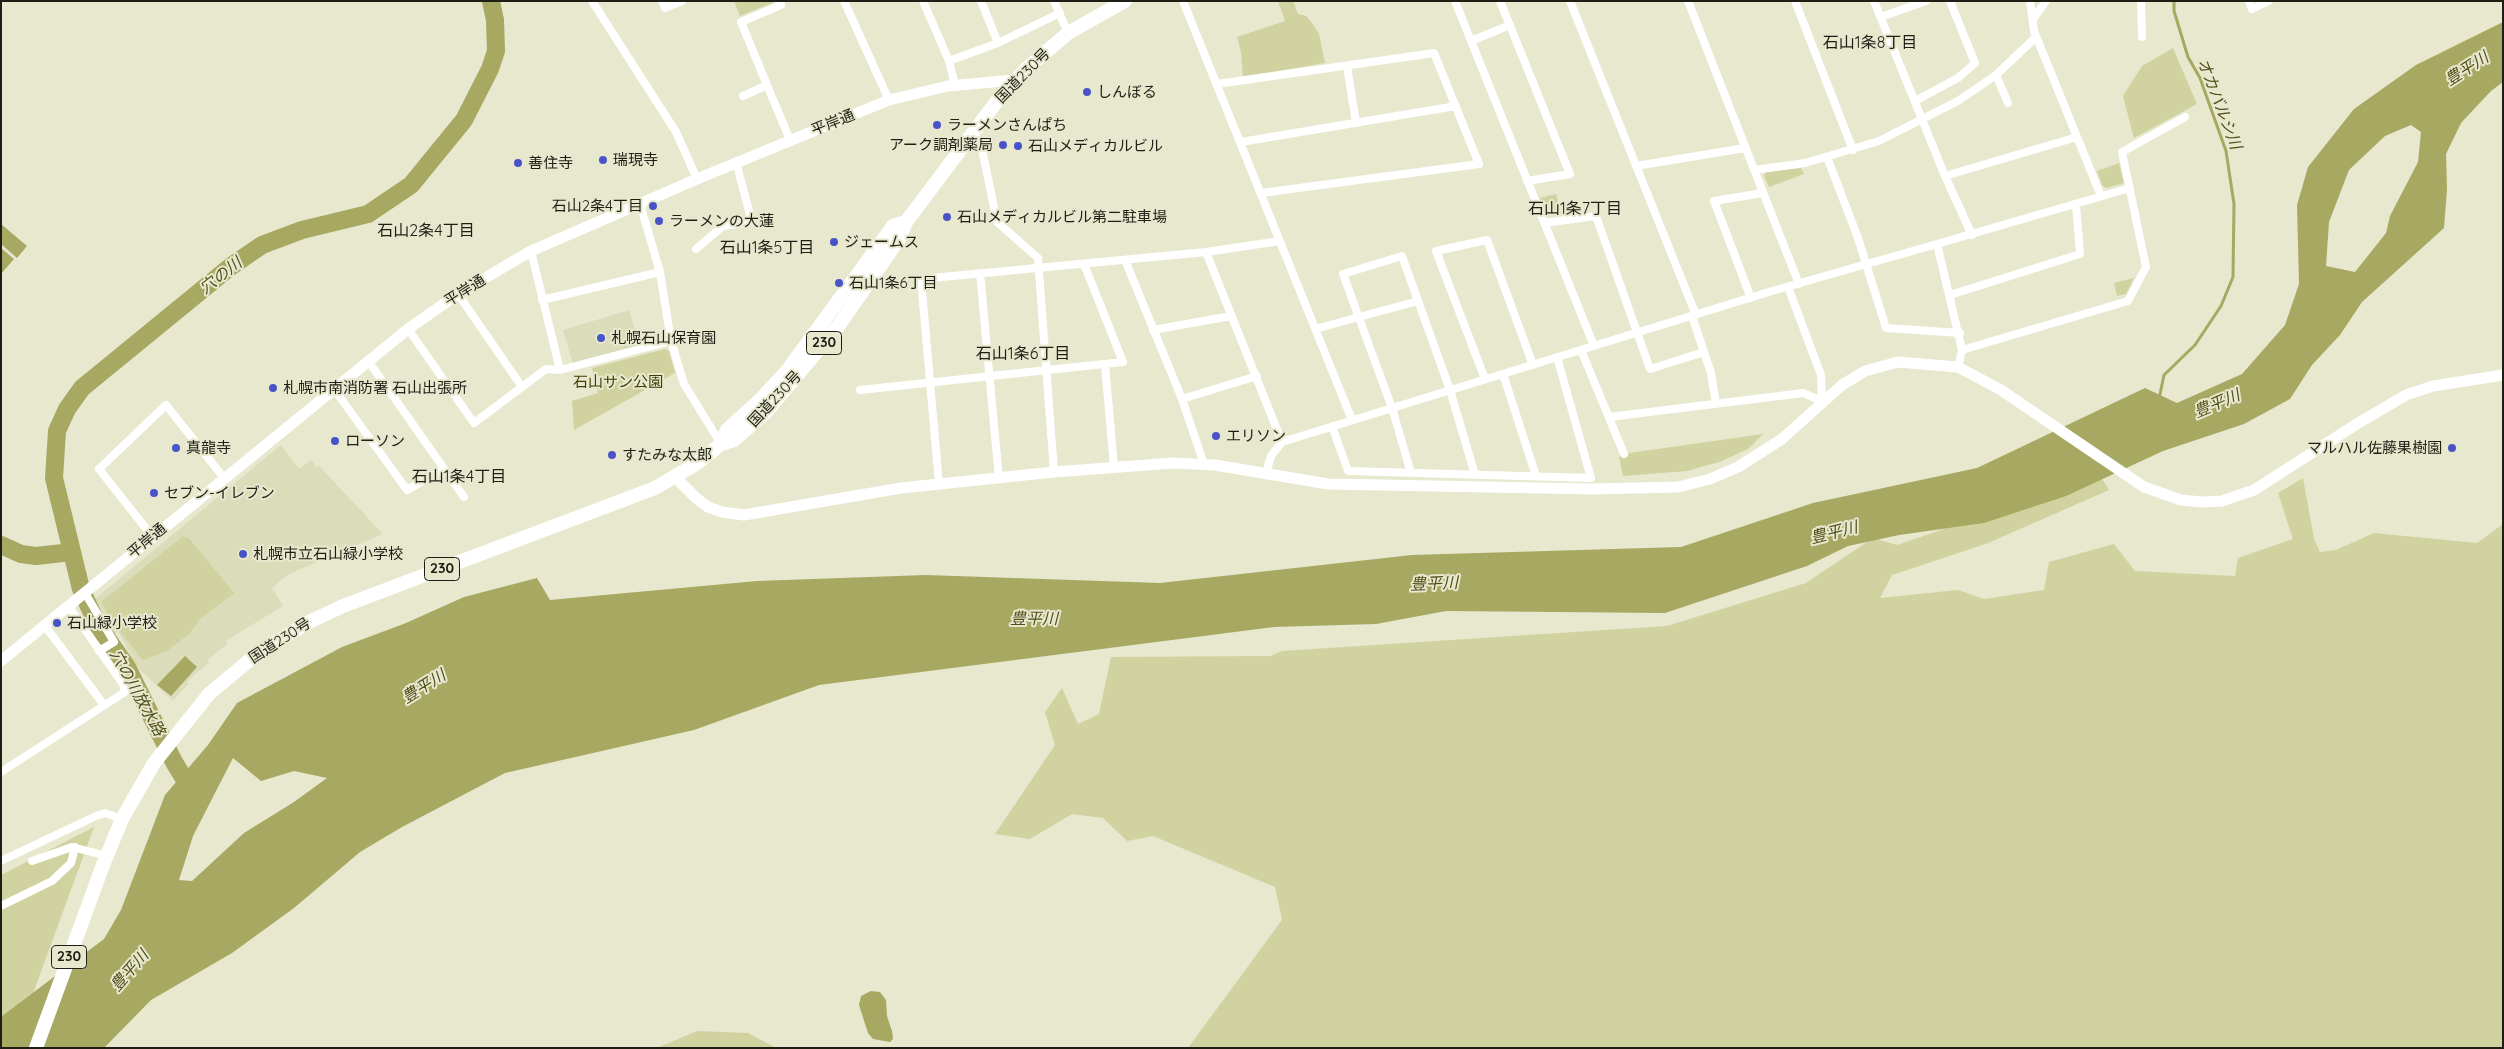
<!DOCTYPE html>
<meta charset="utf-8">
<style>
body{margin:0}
#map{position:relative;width:2504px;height:1049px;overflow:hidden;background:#e7e8ce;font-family:Quicksand,sans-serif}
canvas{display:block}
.frame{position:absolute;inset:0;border:2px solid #1e1e15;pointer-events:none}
</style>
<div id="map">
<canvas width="2504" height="1049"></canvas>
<div class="frame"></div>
</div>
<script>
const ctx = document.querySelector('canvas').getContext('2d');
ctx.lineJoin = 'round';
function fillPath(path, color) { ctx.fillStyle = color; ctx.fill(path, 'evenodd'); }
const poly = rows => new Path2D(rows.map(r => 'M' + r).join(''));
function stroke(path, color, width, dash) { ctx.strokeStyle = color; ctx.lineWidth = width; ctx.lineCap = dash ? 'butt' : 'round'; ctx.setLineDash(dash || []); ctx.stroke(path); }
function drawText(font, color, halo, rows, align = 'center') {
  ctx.font = font + ' Quicksand,"Noto Sans JP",sans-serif'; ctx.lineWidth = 4; ctx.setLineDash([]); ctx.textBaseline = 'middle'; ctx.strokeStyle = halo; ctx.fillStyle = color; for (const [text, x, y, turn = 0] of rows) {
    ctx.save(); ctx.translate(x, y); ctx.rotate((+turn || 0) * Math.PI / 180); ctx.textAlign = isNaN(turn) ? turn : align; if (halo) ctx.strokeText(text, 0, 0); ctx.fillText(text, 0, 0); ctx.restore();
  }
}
fillPath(poly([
 [629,310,640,346,573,365,563,330],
 [281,445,299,469,311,460,317,468,319,466,383,534,289,574,272,588,283,606,227,640,227,644,208,660,209,662,187,682,188,684,173,701,137,667,118,631,115,634,95,599]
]), '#dbdcba');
fillPath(poly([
 [734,1,773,1,774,2,740,16],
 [1278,1,1293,1,1298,14,1306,16,1312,23,1319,34,1325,63,1243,77,1241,52,1237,37,1285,21],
 [2173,48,2197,104,2134,138,2123,96,2142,66],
 [2119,163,2124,183,2106,188,2102,185,2097,171],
 [1801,168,1804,174,1769,187,1764,176,1766,172],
 [1556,194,1561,214,1547,215,1540,198],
 [2134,278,2126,294,2117,296,2114,283],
 [665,349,669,351,675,373,574,430,572,401,598,393,592,368],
 [1763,434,1748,449,1719,462,1687,471,1623,476,1619,457,1629,453],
 [2100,476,2109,490,1988,543,1892,575,1880,598,1958,590,1984,599,2044,590,2049,562,2114,544,2135,571,2235,576,2238,558,2293,539,2278,493,2303,478,2314,539,2320,552,2336,550,2374,533,2477,543,2503,524,2503,1048,1188,1048,1282,920,1275,887,1153,836,1127,841,1103,818,1072,814,1030,839,995,834,1055,745,1045,712,1062,688,1078,724,1099,714,1111,657,1270,656,1282,651,1667,626,1806,583,1873,538,1897,545],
 [183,536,186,538,188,537,234,593,200,619,190,633,167,651,143,660,114,624,101,602],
 [94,827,13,1048,1,1048,1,875],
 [697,1031,748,1033,776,1048,657,1048]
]), '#d0d29f');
fillPath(poly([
 [2503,22,2503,82,2491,91,2461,123,2446,154,2447,189,2444,228,2362,302,2340,335,2312,365,2290,399,2244,424,2163,451,2066,496,1984,523,1899,535,1848,546,1807,566,1665,613,1446,611,1376,624,1274,627,819,685,694,730,505,773,402,827,360,852,294,908,232,953,151,1000,104,1048,1,1048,1,1017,104,939,121,910,165,795,208,745,237,703,342,647,406,623,464,597,537,578,550,600,757,581,926,575,1160,583,1412,555,1681,547,1813,503,1977,468,2145,388,2177,403,2242,374,2285,325,2299,284,2297,205,2308,167,2354,109,2416,65],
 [2411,125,2421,132,2418,162,2390,216,2386,233,2355,272,2326,266,2329,222,2349,170,2385,136],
 [233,758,261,781,294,771,327,778,294,802,244,833,192,881,179,880,193,836],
 [1,224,27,246,17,258,1,244],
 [1,248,14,259,1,274],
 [185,656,197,667,171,696,157,685],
 [871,991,880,992,886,1000,887,1016,892,1031,893,1039,890,1042,873,1039,868,1033,859,1005,861,996]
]), '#a7a862');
stroke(poly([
 [2159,399,2164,375,2195,345,2221,306,2233,277,2234,204,2226,151,2200,78,2188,57,2174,11,2174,1]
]), '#a7a862', 3);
stroke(poly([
 [1,545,21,554,36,556,72,552],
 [194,795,174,762,127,667,97,624,81,589,54,478,57,431,67,409,82,388,230,267,262,245,302,230,368,214,411,185,464,120,490,69,496,51,495,20,491,1]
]), '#a7a862', 18);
stroke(poly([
 [592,1,676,132,697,179],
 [662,1,665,8,682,1],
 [844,1,889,100],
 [923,1,949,61],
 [981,1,998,43],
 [1054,1,1068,33],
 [1183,1,1352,420],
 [1455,1,1594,346],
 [1500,1,1570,174,1527,181],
 [1570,1,1696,315],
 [1688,1,1799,284],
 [1795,1,1853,150],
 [1874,1,1945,176,1972,235],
 [2030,1,2034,31,2101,196],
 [2141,1,2142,37],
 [2249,1,2252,9,2269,1],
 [1881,17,1926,1],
 [2034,18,2046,1],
 [1471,41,1510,25],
 [1347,66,1356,123],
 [1996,75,2008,103],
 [1217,84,1434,53,1479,164,1261,193],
 [767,85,741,22,781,5,779,1],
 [955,85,949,61,998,43,1060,13],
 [743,96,767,85,790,140],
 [1915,101,1958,78,1975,63,1950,1],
 [970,136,982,149,997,222,1038,258,1054,472],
 [1241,142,1456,106],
 [1827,157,1858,238,1886,328,1960,333],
 [1636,166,1745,148],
 [1754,170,1805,163,1879,141,1958,101,1996,75,2036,37],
 [1945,176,2077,137],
 [640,204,660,272],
 [1544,223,1596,216,1650,369,1704,352],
 [1937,244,2130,188],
 [696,249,723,226,752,222,736,162],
 [531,251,560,370],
 [1206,252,1282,442],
 [1125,260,1182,399,1204,464],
 [980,273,999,479],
 [458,294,522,387],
 [1950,295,2080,254,2076,204],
 [1751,298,1714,201,1763,193],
 [542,300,660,272,671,341,684,384,721,444],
 [1692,316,1711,373,1716,404],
 [408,329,474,423,546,369,560,370,671,341],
 [1315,329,1418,301],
 [1153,330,1231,316],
 [1581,350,1624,454],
 [1962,350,2128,301,2146,267,2122,152,2185,117],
 [369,362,464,497],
 [1105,365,1114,467],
 [1503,374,1536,476],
 [1485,379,1436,251,1487,240,1533,365],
 [334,389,407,490,444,469],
 [860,390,1123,362,1084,264],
 [1182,399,1257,376],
 [1609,417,1803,393,1822,401,1821,375,1788,287],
 [1332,426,1348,471,1591,478,1557,357],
 [1266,473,1271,456,1282,442,1772,291,1937,244,1962,350,1958,367],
 [1411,473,1392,408,1343,274,1402,256,1450,390,1475,475],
 [939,484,921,279,1206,252,1280,241],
 [152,536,99,469,166,405,224,478],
 [85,593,114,642,99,651],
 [45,626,104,705],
 [1,772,125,692,123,684,69,607],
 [1,861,96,816,105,813,122,819],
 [32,861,72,847,107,856],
 [1,906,52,881,71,863,75,847]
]), '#fff', 8);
stroke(poly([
 [674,476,696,498,708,507,722,512,744,515,901,488,1054,472,1173,463,1215,465,1328,484,1593,489,1678,487,1710,479,1738,467,1782,439,1842,385,1865,371,1898,362,1958,367,2001,390,2144,487,2181,500,2202,502,2222,501,2254,490,2355,425,2406,395,2433,386,2503,375],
 [1,661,408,329,458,294,531,251,697,179,889,100,948,86,1015,80]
]), '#fff', 11);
stroke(poly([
 [721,444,727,430,759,401,787,371,893,226,906,222],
 [36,1048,103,865,122,819,154,763,209,694,258,653,309,622,343,606,655,488,696,464,721,444,734,440,767,411,839,325,899,239,906,222,1000,97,1026,69,1068,33,1125,1]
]), '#fff', 14);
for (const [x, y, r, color] of [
 [1087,92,5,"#4953c8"],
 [937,125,5,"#4953c8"],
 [1003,145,5,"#4953c8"],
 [1018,146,5,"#4953c8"],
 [603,160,5,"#4953c8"],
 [518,163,5,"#4953c8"],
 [653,206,5,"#4953c8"],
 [947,217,5,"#4953c8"],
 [659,221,5,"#4953c8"],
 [834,242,5,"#4953c8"],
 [839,283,5,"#4953c8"],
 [601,338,5,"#4953c8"],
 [273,388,5,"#4953c8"],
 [1216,436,5,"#4953c8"],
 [335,441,5,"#4953c8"],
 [176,448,5,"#4953c8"],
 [2452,448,5,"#4953c8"],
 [612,455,5,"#4953c8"],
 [154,493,5,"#4953c8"],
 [243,554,5,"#4953c8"],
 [57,623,5,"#4953c8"]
]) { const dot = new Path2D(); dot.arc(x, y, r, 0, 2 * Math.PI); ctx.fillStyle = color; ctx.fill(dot); stroke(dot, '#e7e8ce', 2); }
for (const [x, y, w] of [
 [824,343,35],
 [442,569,35],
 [69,957,35]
]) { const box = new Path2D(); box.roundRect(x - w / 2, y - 11.5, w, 23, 4); ctx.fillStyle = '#e7e8ce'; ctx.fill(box); stroke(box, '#1e1e15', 1); }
drawText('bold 14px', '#1e1e15', null, [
 ["230",824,343],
 ["230",442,569],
 ["230",69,957]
]);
drawText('15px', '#1e1e15', '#e7e8ce', [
 ["国道230号",1023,76,-45],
 ["平岸通",833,123,-22],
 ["平岸通",465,291,-32],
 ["国道230号",775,399,-47],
 ["平岸通",147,541,-40],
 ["国道230号",280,641,-33]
]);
drawText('15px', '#1e1e15', '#e7e8ce', [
 ["しんぼる",1097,92],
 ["ラーメンさんぱち",947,125],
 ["アーク調剤薬局",993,145,"right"],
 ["石山メディカルビル",1028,146],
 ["瑞現寺",613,160],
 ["善住寺",528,163],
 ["石山2条4丁目",643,206,"right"],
 ["石山メディカルビル第二駐車場",957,217],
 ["ラーメンの大蓮",669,221],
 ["ジェームス",844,242],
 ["石山1条6丁目",849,283],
 ["札幌石山保育園",611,338],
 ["札幌市南消防署 石山出張所",283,388],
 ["エリソン",1226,436],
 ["ローソン",345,441],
 ["真龍寺",186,448],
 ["マルハル佐藤果樹園",2442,448,"right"],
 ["すたみな太郎",622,455],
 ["セブン-イレブン",164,493],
 ["札幌市立石山緑小学校",253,554],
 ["石山緑小学校",67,623]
], 'left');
drawText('15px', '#3f3e05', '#e7e8ce', [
 ["石山サン公園",618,382]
]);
drawText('16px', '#1e1e15', '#e7e8ce', [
 ["石山1条8丁目",1870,43],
 ["石山1条7丁目",1575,209],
 ["石山2条4丁目",426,231],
 ["石山1条5丁目",767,248],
 ["石山1条6丁目",1023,354],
 ["石山1条4丁目",459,477]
]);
drawText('italic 16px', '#4f4f1a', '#e7e8ce', [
 ["豊平川",2467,69,-33],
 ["オカバルシ川",2219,104,69],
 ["穴の川",221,276,-38],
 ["豊平川",2217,404,-23],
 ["豊平川",1834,533,-14],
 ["豊平川",1434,584,-2],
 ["豊平川",1034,619],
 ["豊平川",424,687,-32],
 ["穴の川放水路",137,693,61],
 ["豊平川",130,971,-49]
]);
</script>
